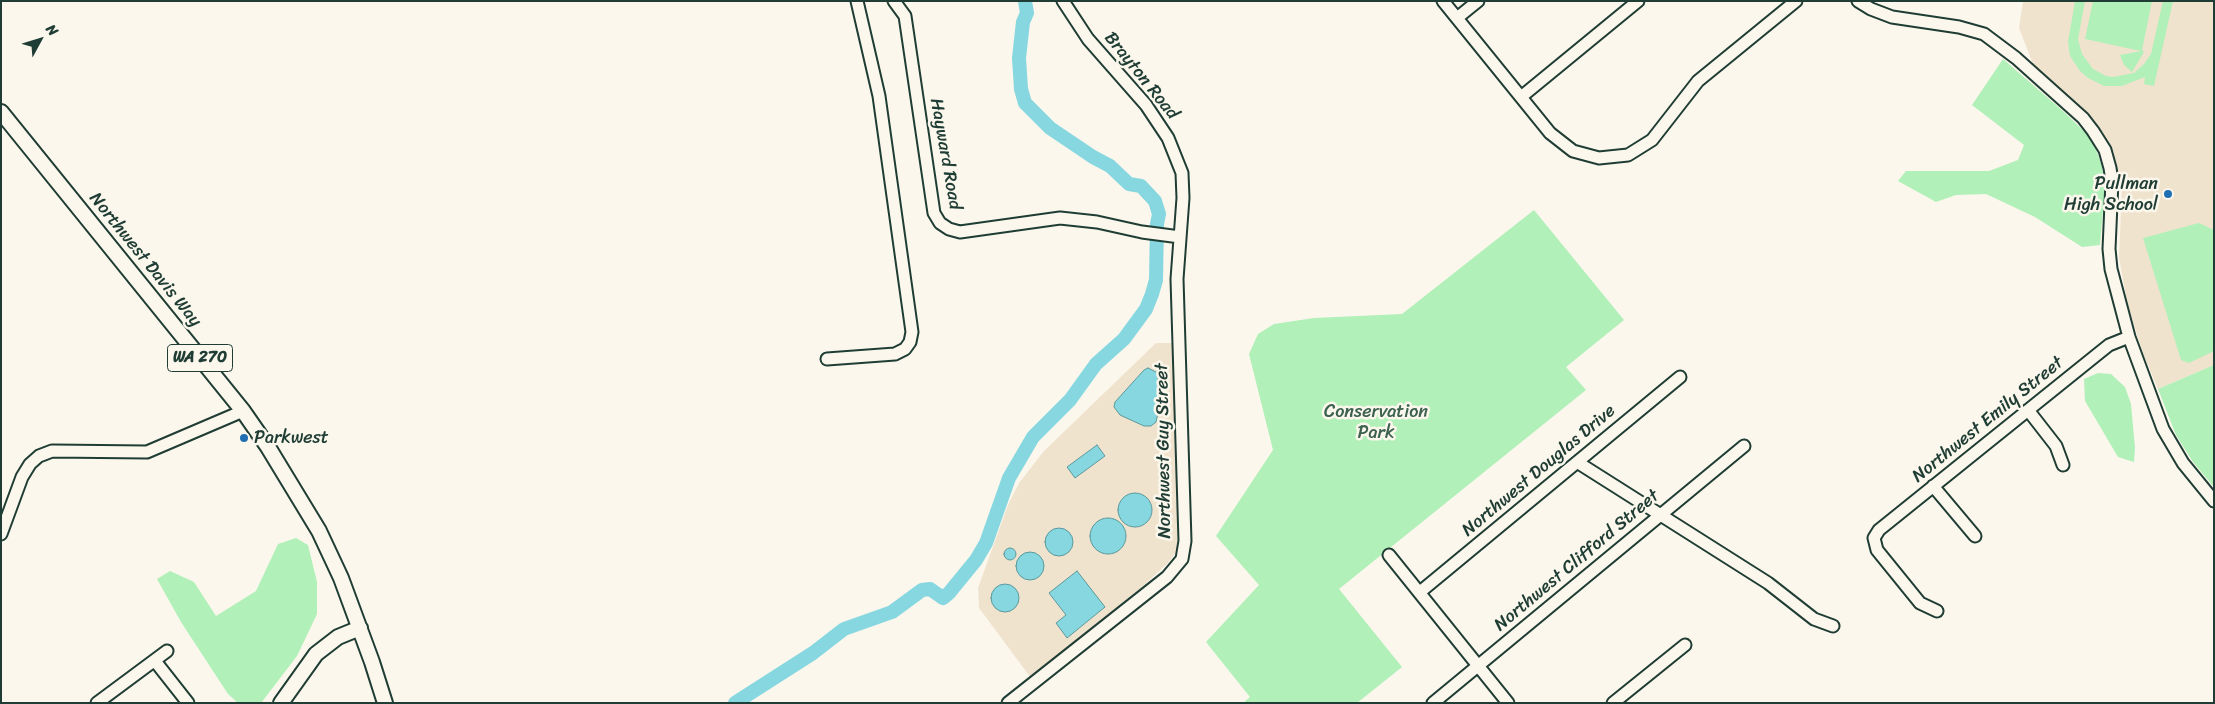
<!DOCTYPE html>
<style>
body{margin:0}
#map{position:relative;width:2215px;height:704px;overflow:hidden;background:#fbf7ec;font-family:Sriracha,sans-serif}
canvas{display:block}
.frame{position:absolute;inset:0;border:2px solid #1f3d34;pointer-events:none}
.north{position:absolute;left:15px;top:15px;width:50px;height:50px;-webkit-text-stroke:4px #fbf7ec;paint-order:stroke;rotate:51deg;font-size:14px;font-weight:700;line-height:20px;text-align:center;color:#1f3d34}
.north::after{content:'';display:block;margin:auto;width:18px;height:22px;background:#1f3d34;clip-path:polygon(50% 0,100% 100%,50% 72%,0 100%)}
</style>
<div id="map">
<canvas width="2215" height="704"></canvas>
<div class="frame"></div>
<div class="north">N</div>
</div>
<script>
const ctx = document.querySelector('canvas').getContext('2d');
ctx.lineJoin = 'round';
function fillPath(path, color) { ctx.fillStyle = color; ctx.fill(path, 'evenodd'); }
const poly = rows => new Path2D(rows.map(r => 'M' + r).join(''));
function stroke(path, color, width, dash) { ctx.strokeStyle = color; ctx.lineWidth = width; ctx.lineCap = dash ? 'butt' : 'round'; ctx.setLineDash(dash || []); ctx.stroke(path); }
function drawText(font, color, halo, rows, align = 'center') {
  ctx.font = font + ' Sriracha,sans-serif'; ctx.lineWidth = 5; ctx.setLineDash([]); ctx.textBaseline = 'middle'; ctx.strokeStyle = halo; ctx.fillStyle = color; for (const [text, x, y, turn = 0] of rows) {
    ctx.save(); ctx.translate(x, y); ctx.rotate((+turn || 0) * Math.PI / 180); ctx.textAlign = isNaN(turn) ? turn : align; if (halo) ctx.strokeText(text, 0, 0); ctx.fillText(text, 0, 0); ctx.restore();
  }
}
fillPath(poly([
 [2023,1,2214,1,2214,365,2158,389,2142,351,2127,302,2119,257,2122,188,2111,148,2101,130,2091,117,2033,64,2019,28],
 [1156,343,1172,343,1179,511,1179,535,1177,551,1168,563,1144,585,1031,678,979,608,978,588,1008,505,1019,483,1044,451]
]), '#f0e3ce');
fillPath(poly([
 [2075,1,2085,1,2078,39,2082,54,2093,69,2106,76,2113,77,2134,73,2144,64,2151,54,2163,1,2173,1,2154,86,2144,84,2145,77,2122,86,2104,86,2088,78,2080,71,2070,56,2068,42],
 [2093,1,2152,1,2142,50,2144,52,2132,72,2124,65,2120,55,2141,51,2085,39],
 [2003,59,2063,111,2092,139,2102,166,2105,188,2100,245,2082,247,2035,217,1986,194,1956,195,1936,202,1898,181,1906,171,1989,171,2018,160,2024,145,1972,105],
 [1534,210,1624,320,1566,367,1586,390,1339,589,1402,667,1357,703,1243,703,1250,697,1206,642,1259,585,1216,536,1273,450,1249,354,1258,334,1274,324,1314,318,1402,314],
 [2199,223,2214,230,2214,351,2189,363,2181,360,2143,238],
 [2214,365,2214,487,2193,462,2176,435,2158,389],
 [2098,373,2111,374,2125,387,2131,404,2135,448,2134,462,2118,457,2085,401,2084,379],
 [296,538,308,545,317,582,317,614,297,656,261,703,238,703,228,694,181,622,157,579,170,571,194,582,216,616,256,591,278,544]
]), '#b1f0b8');
const water = poly([
 [1148,368,1158,373,1158,413,1156,422,1151,426,1144,426,1120,415,1114,407,1115,402,1144,370,1148,368],
 [1097,445,1105,456,1075,478,1067,467,1097,445],
 '1118 510a17 17 0 1 1 34 0a17 17 0 1 1-34 0Z',
 '1090 536a18 18 0 1 1 36 0a18 18 0 1 1-36 0Z',
 '1045 542a14 14 0 1 1 28 0a14 14 0 1 1-28 0Z',
 '1004 554a6 6 0 1 1 12 0a6 6 0 1 1-12 0Z',
 '1016 566a14 14 0 1 1 28 0a14 14 0 1 1-28 0Z',
 [1077,571,1105,607,1067,638,1056,623,1066,615,1049,593,1077,571],
 '991 598a14 14 0 1 1 28 0a14 14 0 1 1-28 0Z'
]);
fillPath(water, '#86d7e0');
stroke(water, '#5d999b', 1);
stroke(poly([
 [735,703,813,653,844,629,892,612,922,590,930,589,943,598,949,593,976,560,986,543,1009,478,1033,437,1070,400,1096,364,1124,339,1146,309,1152,294,1156,280,1157,224,1159,214,1155,201,1141,186,1129,184,1110,166,1093,157,1050,128,1025,103,1021,89,1019,58,1023,22,1027,13,1025,1]
]), '#86d7e0', 14);
const minor = poly([
 [894,1,905,16,934,213,940,223,949,229,960,232,1060,218,1097,222,1142,232,1180,237],
 [1443,1,1550,133,1573,151,1599,158,1628,155,1652,140,1698,81,1796,1],
 [1858,1,1871,9,1892,17,1959,27,1984,34,2016,58,2083,118,2093,131,2105,150,2110,168,2112,181,2109,249,2111,269,2129,337,2163,429,2183,463,2214,501],
 [1457,18,1478,1],
 [1521,97,1638,1],
 [827,359,895,354,905,349,910,342,912,332,879,96,857,1],
 [2028,410,2056,446,2063,465],
 [1577,462,1768,583,1814,619,1833,626],
 [1933,486,1975,536],
 [1,534,22,477,30,464,39,456,52,451,147,452,243,411],
 [1389,555,1508,703],
 [1420,592,1680,377],
 [1937,611,1920,603,1877,550,1874,538,1879,530,2099,353,2109,345,2129,337],
 [155,661,188,703],
 [97,703,167,651],
 [1008,703,1167,577,1182,559,1185,541,1177,279,1183,198,1182,173,1168,138,1146,105,1088,39,1063,1],
 [1433,703,1744,446],
 [1613,703,1685,645]
]);
const major = poly([
 [1,112,243,411,268,447,319,531,341,578,372,662,385,703],
 [281,703,316,654,338,637,360,628]
]);
stroke(minor, '#1f3d34', 15);
stroke(major, '#1f3d34', 18);
stroke(minor, '#fbf7ec', 11);
stroke(major, '#fbf7ec', 14);
for (const [x, y, r, color] of [
 [2168,194,5,"#1f6fb2"],
 [244,438,5,"#1f6fb2"]
]) { const dot = new Path2D(); dot.arc(x, y, r, 0, 2 * Math.PI); ctx.fillStyle = color; ctx.fill(dot); stroke(dot, '#fbf7ec', 2); }
for (const [x, y, w] of [
 [200,358,65]
]) { const box = new Path2D(); box.roundRect(x - w / 2, y - 13.5, w, 27, 4); ctx.fillStyle = '#fbf7ec'; ctx.fill(box); stroke(box, '#1f3d34', 1); }
drawText('bold 16px', '#1f3d34', null, [
 ["WA 270",200,358]
]);
drawText('18px', '#1f3d34', '#fbf7ec', [
 ["Brayton Road",1141,76,51],
 ["Hayward Road",945,154,80],
 ["Northwest Davis Way",145,260,51],
 ["Northwest Emily Street",1988,420,-39],
 ["Northwest Guy Street",1164,451,-91],
 ["Northwest Douglas Drive",1539,471,-40],
 ["Northwest Clifford Street",1577,561,-40]
]);
drawText('18px', '#1f3d34', '#fbf7ec', [
 ["Pullman",2158,184],
 ["High School",2158,205],
 ["Parkwest",254,438,"left"]
], 'right');
drawText('18px', '#3c614e', '#fbf7ec', [
 ["Conservation",1376,412],
 ["Park",1376,433]
]);
</script>
